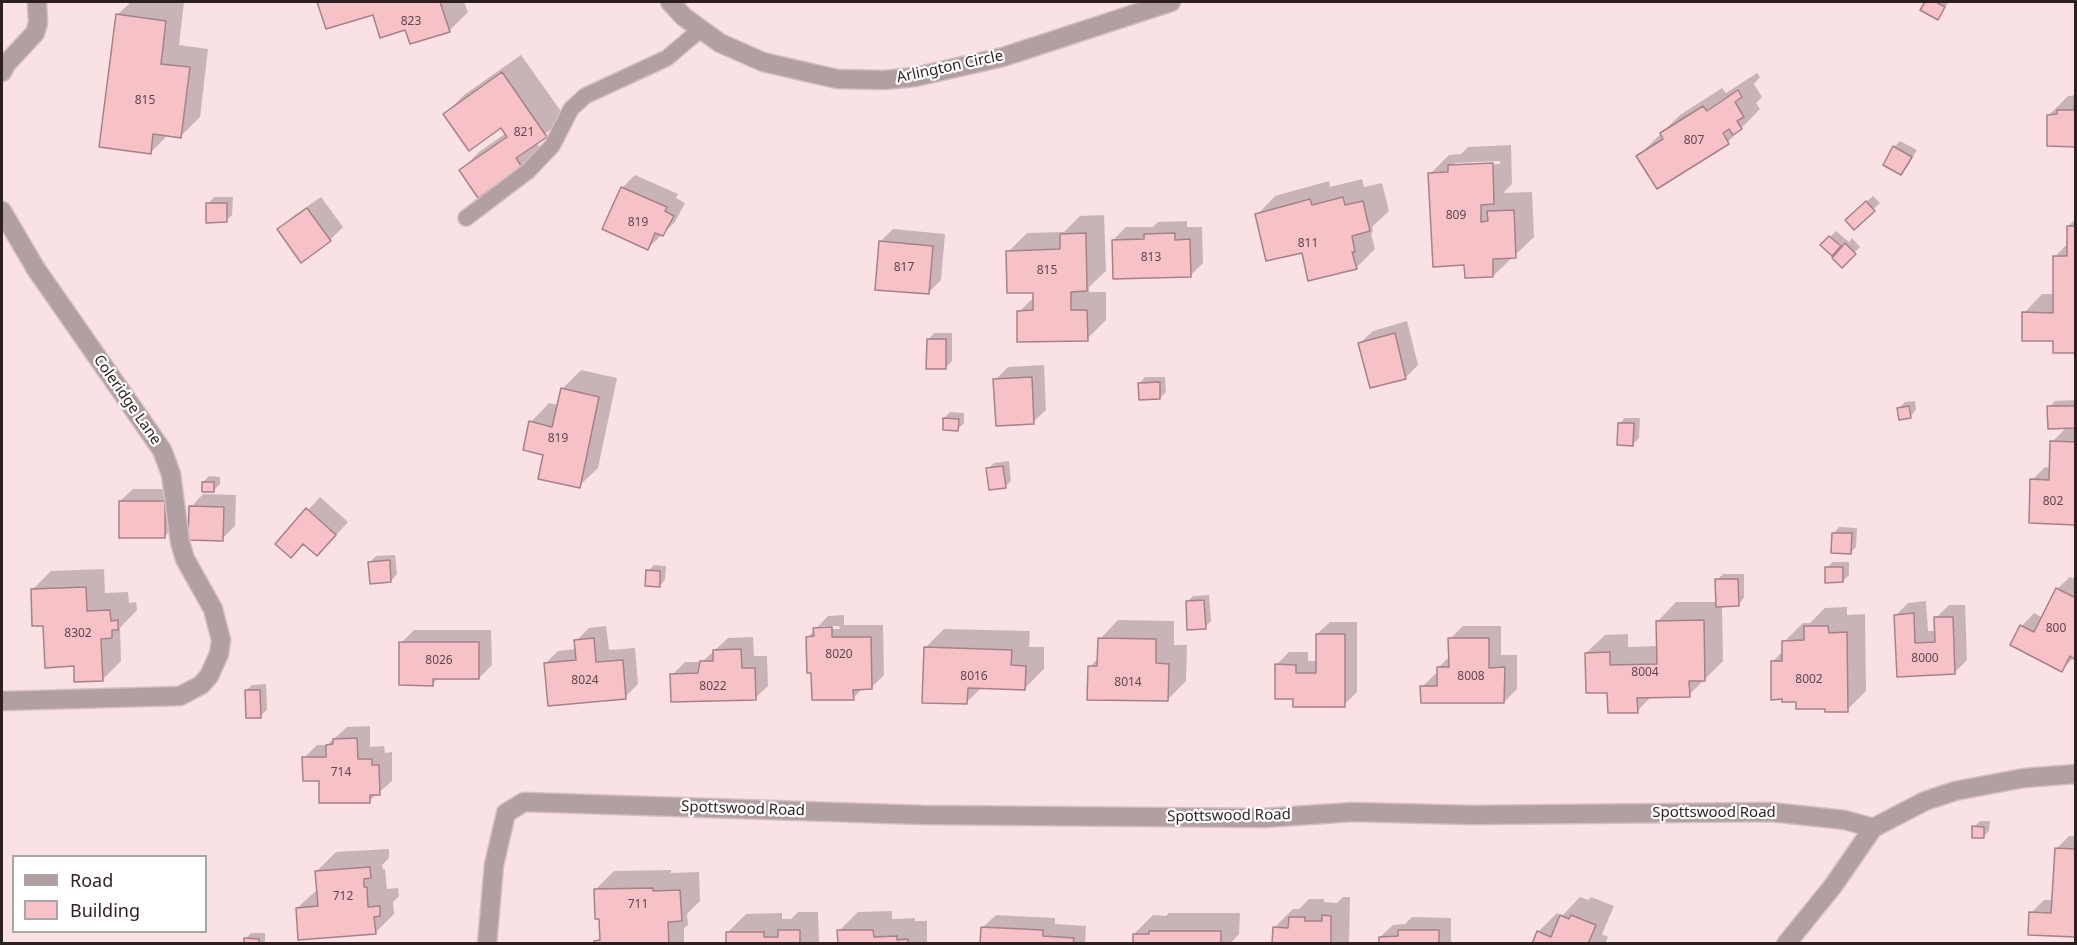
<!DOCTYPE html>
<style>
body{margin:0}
#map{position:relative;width:2077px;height:945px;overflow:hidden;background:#fae1e4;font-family:"Noto Sans",sans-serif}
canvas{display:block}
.frame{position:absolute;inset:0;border:3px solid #2d1e20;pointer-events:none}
.legend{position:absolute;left:12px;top:855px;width:195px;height:78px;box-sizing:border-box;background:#fff;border:2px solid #aba5a6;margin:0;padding:8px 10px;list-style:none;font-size:18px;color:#2d1e20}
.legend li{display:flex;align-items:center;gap:12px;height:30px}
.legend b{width:30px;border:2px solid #aba5a6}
</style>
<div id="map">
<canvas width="2077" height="945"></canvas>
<div class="frame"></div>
<ul class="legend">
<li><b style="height:8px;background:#b19fa1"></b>Road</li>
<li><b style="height:16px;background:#f7c1c8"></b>Building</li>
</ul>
</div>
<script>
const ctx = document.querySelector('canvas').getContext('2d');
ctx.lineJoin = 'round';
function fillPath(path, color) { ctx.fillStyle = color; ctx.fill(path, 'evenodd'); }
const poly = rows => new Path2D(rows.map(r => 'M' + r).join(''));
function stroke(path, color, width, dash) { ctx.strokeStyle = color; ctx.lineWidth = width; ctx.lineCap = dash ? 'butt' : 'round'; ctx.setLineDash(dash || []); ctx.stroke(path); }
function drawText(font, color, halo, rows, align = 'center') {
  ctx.font = font + ' "Noto Sans",sans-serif'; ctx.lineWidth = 4.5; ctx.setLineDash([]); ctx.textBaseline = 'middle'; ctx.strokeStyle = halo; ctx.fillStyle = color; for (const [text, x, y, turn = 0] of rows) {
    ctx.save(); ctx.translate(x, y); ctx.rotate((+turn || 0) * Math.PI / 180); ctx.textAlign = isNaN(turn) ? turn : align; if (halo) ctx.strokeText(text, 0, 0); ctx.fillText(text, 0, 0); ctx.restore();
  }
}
fillPath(poly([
 [131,2,184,2,179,45,208,49,200,117,181,136,168,135,150,153,117,15],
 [319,2,464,2,468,12,449,31,406,28,374,13,327,27],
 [1927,2,1949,2,1937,18,1922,9],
 [521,55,565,117,536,142,540,147,521,166,478,195,461,170,479,152,506,133,502,126,445,114,464,95],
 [1757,73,1760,77,1754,84,1762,97,1756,103,1760,109,1728,142,1658,187,1638,156,1680,115,1722,88,1726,93],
 [2076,93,2076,145,2049,115,2068,96,2072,96],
 [1900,141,1917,150,1907,167,1901,173,1894,147],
 [1511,145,1512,184,1503,193,1532,192,1534,237,1493,276,1465,264,1430,174,1449,155,1461,154,1468,147],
 [1500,161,1500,164,1452,167,1455,163],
 [635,175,678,194,676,198,685,203,675,222,648,248,622,188],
 [1362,179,1364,187,1382,183,1389,211,1372,227,1373,231,1371,234,1375,249,1356,268,1303,251,1257,215,1275,196,1329,181,1330,187],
 [1873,196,1880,203,1854,228,1853,214],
 [214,197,233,197,232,215,226,221,208,204],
 [321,197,343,227,330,240,279,230,292,217],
 [1104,215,1106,271,1089,287,1089,292,1106,292,1106,320,1087,339,1019,312,1035,296,1034,291,1008,252,1027,233,1064,232,1080,216],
 [2076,219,2076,352,2024,313,2042,294,2055,294,2055,257,2068,243,2068,226],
 [1187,221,1187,227,1202,227,1203,263,1190,276,1113,240,1126,227,1153,227,1158,222],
 [893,229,945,234,941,280,928,293,880,242],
 [1836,231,1849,242,1852,238,1860,247,1842,266,1822,245],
 [1407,321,1418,365,1405,378,1360,343,1373,331],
 [934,333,952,333,952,361,946,367,928,340],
 [1044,365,1046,410,1033,422,995,380,1008,367],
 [581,370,617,378,598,468,579,486,545,454,531,422,549,403,558,405,562,389],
 [1145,377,1165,377,1166,392,1160,398,1139,384],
 [2076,400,2076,427,2072,427,2072,429,2076,429,2076,523,2032,480,2045,467,2051,468,2052,442,2067,427,2049,407,2055,401],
 [1915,401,1916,410,1910,417,1899,408,1905,402],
 [950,412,964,413,964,423,958,429,944,418],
 [1625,418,1640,418,1639,438,1633,444,1619,424],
 [1009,461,1011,481,1005,487,988,469,994,463],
 [209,476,220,477,220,484,214,490,203,482],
 [133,489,177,489,177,524,164,537,120,501],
 [203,494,236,495,235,526,222,539,191,507],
 [320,497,348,522,330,542,277,544],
 [1839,527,1857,528,1856,547,1850,553,1833,534],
 [395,555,397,574,391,581,370,562,376,556],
 [1833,562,1849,562,1849,575,1843,581,1826,568],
 [654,565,666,566,665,580,659,586,648,571],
 [104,569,105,593,128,592,129,603,136,602,137,610,120,628,121,661,102,680,75,665,44,624,32,590,51,571],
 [1723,574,1744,574,1744,598,1738,605,1722,605,1723,661,1689,695,1652,696,1637,711,1609,691,1586,653,1605,635,1628,634,1628,647,1658,646,1658,621,1676,602,1717,602,1717,580],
 [2070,577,2076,579,2076,655,2062,670,2022,626,2034,613,2043,618,2057,589],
 [1209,595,1211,621,1205,627,1187,602,1193,596],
 [1926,601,1928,631,1936,631,1936,618,1949,605,1965,605,1967,660,1954,673,1899,676,1896,615,1908,603],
 [1847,607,1847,615,1865,614,1866,691,1847,710,1826,708,1798,700,1772,662,1784,650,1784,642,1803,623,1810,623,1825,608],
 [844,615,844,625,883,625,884,675,871,688,863,688,853,698,813,671,808,637,828,616],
 [822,626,839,626,840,629,819,629],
 [1118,620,1174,621,1174,645,1187,645,1186,681,1167,700,1090,667,1099,657,1100,639],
 [1330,622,1357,622,1357,692,1344,705,1294,697,1276,665,1289,652,1308,652,1308,661,1317,661,1317,634],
 [606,626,609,650,635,648,638,684,625,697,545,664,558,651,577,649,576,641,589,628],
 [1463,626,1501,626,1501,655,1517,655,1517,689,1504,702,1422,687,1435,674,1438,674,1438,668,1450,656,1450,639],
 [944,629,1030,631,1029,647,1044,647,1044,669,1025,688,982,687,967,702,925,648],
 [414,630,491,630,492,665,479,678,439,677,433,684,401,643],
 [753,637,754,656,767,656,768,686,755,698,672,675,685,662,702,662,728,638],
 [266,684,267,710,260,716,246,691,252,685],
 [370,726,370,747,384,746,385,753,392,752,392,781,369,801,320,779,304,758,317,745,327,745,347,727],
 [1980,821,1990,821,1989,831,1983,837,1974,827],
 [2069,836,2076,836,2076,935,2031,913,2044,900,2054,900,2056,849],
 [389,849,389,858,382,865,383,869,385,869,387,889,398,888,399,896,393,902,394,914,375,933,297,908,318,889,317,871,336,852],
 [671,870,671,873,699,872,700,901,687,914,688,925,684,928,684,944,595,944,602,935,595,890,614,871],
 [1343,897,1350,897,1349,944,1274,944,1274,928,1293,909,1299,909,1309,899,1324,899,1324,902,1337,903],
 [1580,897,1588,900,1591,897,1614,906,1602,934,1608,937,1605,944,1534,944,1538,932,1557,913,1562,916],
 [892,911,892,919,915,918,915,921,927,921,927,944,839,944,839,931,858,912],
 [798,912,818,912,819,944,728,944,727,933,746,914,782,913,782,919,791,919],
 [1169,913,1240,913,1239,934,1230,944,1134,944,1134,934,1153,915,1166,916],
 [996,915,1055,918,1055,924,1086,926,1085,944,982,944,983,927],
 [1412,917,1451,918,1451,944,1380,944,1380,937,1393,925,1405,924],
 [251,933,265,933,265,944,245,944,245,939]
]), '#0003');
const building = poly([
 [317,2,440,2,450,32,410,44,405,30,380,38,373,15,326,29,317,2],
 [1925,2,1936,2,1945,7,1938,20,1920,10,1925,2],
 [116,14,166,21,161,64,190,67,181,138,153,134,151,154,99,147,116,14],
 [2076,66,2076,147,2047,146,2047,115,2057,114,2057,110,2074,110,2076,66],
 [502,72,547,137,516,158,522,167,478,198,459,170,507,137,501,128,469,151,443,114,502,72],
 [1738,90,1742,97,1735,102,1744,117,1737,121,1742,129,1733,135,1729,129,1723,133,1729,144,1657,189,1636,156,1663,139,1660,133,1703,106,1707,111,1738,90],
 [1893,146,1912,157,1901,175,1883,165,1893,146],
 [1493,163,1494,204,1481,205,1481,222,1488,221,1487,211,1514,210,1516,258,1493,259,1493,277,1465,278,1464,265,1433,267,1428,173,1448,172,1448,165,1493,163],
 [621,187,667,207,665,211,674,216,663,236,655,233,648,250,602,229,621,187],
 [1343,197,1345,205,1363,201,1370,231,1352,236,1355,252,1352,252,1357,269,1308,281,1302,253,1266,261,1255,214,1310,199,1312,205,1343,197],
 [1866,201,1875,211,1854,230,1845,220,1866,201],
 [206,203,227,203,227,222,206,223,206,203],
 [307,208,331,241,301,263,277,229,307,208],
 [2067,226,2076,226,2076,353,2053,353,2053,341,2022,341,2022,312,2053,313,2053,256,2067,256,2067,226],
 [1086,233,1087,291,1071,292,1071,310,1087,310,1088,341,1017,342,1017,311,1033,310,1033,293,1007,293,1006,251,1060,249,1060,234,1086,233],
 [1175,233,1175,240,1190,239,1191,277,1113,279,1112,240,1144,239,1144,234,1175,233],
 [1829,236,1841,246,1832,256,1820,245,1829,236],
 [879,241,933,246,929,294,875,290,879,241],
 [1845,243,1856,254,1842,268,1832,258,1845,243],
 [1395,333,1406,379,1370,388,1358,343,1395,333],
 [927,339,946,339,946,369,926,369,927,339],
 [1032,377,1034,424,996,426,993,379,1032,377],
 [1160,382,1160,399,1139,400,1138,383,1160,382],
 [561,388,599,397,580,488,538,479,543,455,523,450,529,421,552,427,561,388],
 [1909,406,1911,418,1899,420,1897,408,1909,406],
 [2047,406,2076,406,2076,428,2048,429,2047,406],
 [943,418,959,419,958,431,943,430,943,418],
 [1618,423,1634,423,1633,446,1617,445,1618,423],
 [2050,441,2076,442,2076,525,2029,523,2030,479,2049,480,2050,441],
 [1003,466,1006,488,989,490,986,468,1003,466],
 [202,482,214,482,214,492,202,492,202,482],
 [119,501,165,501,165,538,119,538,119,501],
 [189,506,224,507,223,541,188,540,189,506],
 [306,508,336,535,317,556,303,544,291,558,275,544,306,508],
 [1832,533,1852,533,1851,554,1831,553,1832,533],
 [390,560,391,582,370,584,368,562,390,560],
 [1825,567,1843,567,1843,582,1825,583,1825,567],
 [646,570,660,571,660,587,645,586,646,570],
 [1715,579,1738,579,1739,606,1716,607,1715,579],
 [86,587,87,611,110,610,111,621,118,620,118,630,112,630,112,638,101,639,103,681,74,682,74,666,45,668,43,626,32,626,31,589,86,587],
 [2056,588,2076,598,2076,656,2074,659,2070,656,2062,672,2010,645,2020,625,2034,632,2056,588],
 [1204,600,1206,629,1187,630,1186,601,1204,600],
 [1914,613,1915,643,1935,642,1934,617,1953,617,1955,674,1897,677,1894,615,1914,613],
 [1704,620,1705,681,1689,681,1690,697,1637,698,1638,713,1608,713,1607,693,1586,693,1585,653,1610,652,1610,665,1657,664,1656,621,1704,620],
 [1804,626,1828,626,1829,633,1847,632,1848,712,1825,712,1825,709,1796,709,1796,702,1782,702,1782,699,1771,700,1771,661,1782,661,1782,641,1804,640,1804,626],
 [832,627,832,637,871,637,872,689,853,690,854,700,812,700,811,673,807,673,806,637,814,636,813,628,832,627],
 [1316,634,1345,634,1345,707,1293,707,1293,699,1275,699,1275,664,1296,665,1296,673,1316,673,1316,634],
 [594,638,596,662,623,660,626,699,548,706,544,663,576,660,574,640,594,638],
 [1098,638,1156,639,1156,663,1169,664,1168,701,1087,700,1088,666,1097,666,1098,638],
 [1448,638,1489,638,1489,668,1505,667,1504,703,1421,703,1420,686,1437,686,1437,667,1449,667,1448,638],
 [399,642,479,642,479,679,433,679,433,686,399,685,399,642],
 [924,647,1012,650,1011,665,1026,666,1025,690,968,688,967,704,922,703,924,647],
 [741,649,742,668,755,668,756,700,671,702,670,674,698,673,700,661,713,661,713,650,741,649],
 [245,690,260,690,261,718,246,718,245,690],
 [357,738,358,759,372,759,372,765,379,765,380,795,370,795,370,803,319,803,319,781,303,781,302,757,326,757,326,745,333,744,333,739,357,738],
 [1972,826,1984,827,1984,838,1972,838,1972,826],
 [2055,848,2076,849,2076,937,2028,935,2029,912,2051,913,2055,848],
 [370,867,371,878,364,879,364,887,367,887,368,907,380,906,380,916,374,917,376,934,298,940,296,908,318,906,315,871,370,867],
 [653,888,653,891,680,890,682,921,668,922,669,944,594,944,594,941,600,940,599,919,595,919,594,889,653,888],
 [1322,915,1331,916,1331,944,1272,944,1273,927,1288,928,1289,917,1305,917,1305,921,1322,921,1322,915],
 [1560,915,1569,919,1571,915,1596,925,1588,944,1532,944,1537,931,1551,937,1560,915],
 [981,927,1043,930,1043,936,1074,938,1073,944,980,944,981,927],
 [778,930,800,930,800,944,726,944,726,932,764,932,764,937,778,937,778,930],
 [837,930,873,930,874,937,897,936,897,940,908,939,908,944,838,944,837,930],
 [1398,930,1439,930,1439,944,1379,944,1379,937,1398,936,1398,930],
 [1149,931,1221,931,1221,944,1133,944,1133,934,1149,934,1149,931],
 [244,938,259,939,259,944,244,944,244,938]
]);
fillPath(building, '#f7c1c8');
stroke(building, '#a68186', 1.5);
const lane = poly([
 [466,218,528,171,552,146,571,109,585,96,667,58,701,29]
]);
const street = poly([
 [670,2,684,17,720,43,763,62,837,79,884,80,915,77,1003,57,1171,2],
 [2,72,6,64,35,33,38,23,37,2],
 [2,211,36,269,162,450,171,474,180,542,185,559,213,609,221,640,219,654,209,676,201,685,180,696,2,701],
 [487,944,494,865,506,813,524,802,924,815,1264,818,1353,812,1471,815,1771,812,1845,820,1873,828,1925,801,1955,791,2024,778,2076,774],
 [1786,944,1833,886,1873,828]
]);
stroke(lane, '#d5bec1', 18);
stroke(street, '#d5bec1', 21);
stroke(lane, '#b19fa1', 15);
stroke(street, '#b19fa1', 18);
drawText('12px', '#60474a', null, [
 ["823",411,22],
 ["815",145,101],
 ["821",524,133],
 ["807",1694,141],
 ["809",1456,216],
 ["819",638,223],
 ["811",1308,244],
 ["813",1151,258],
 ["817",904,268],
 ["815",1047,271],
 ["819",558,439],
 ["802",2053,502],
 ["800",2056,629],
 ["8302",78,634],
 ["8020",839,655],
 ["8000",1925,659],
 ["8026",439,661],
 ["8004",1645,673],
 ["8016",974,677],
 ["8008",1471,677],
 ["8002",1809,680],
 ["8024",585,681],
 ["8014",1128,683],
 ["8022",713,687],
 ["714",341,773],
 ["712",343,897],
 ["711",638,905]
]);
drawText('15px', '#2d1e20', '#fff', [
 ["Arlington Circle",950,67,-12],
 ["Coleridge Lane",127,400,55],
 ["Spottswood Road",743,809,2],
 ["Spottswood Road",1714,813],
 ["Spottswood Road",1229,816,-1]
]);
</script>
